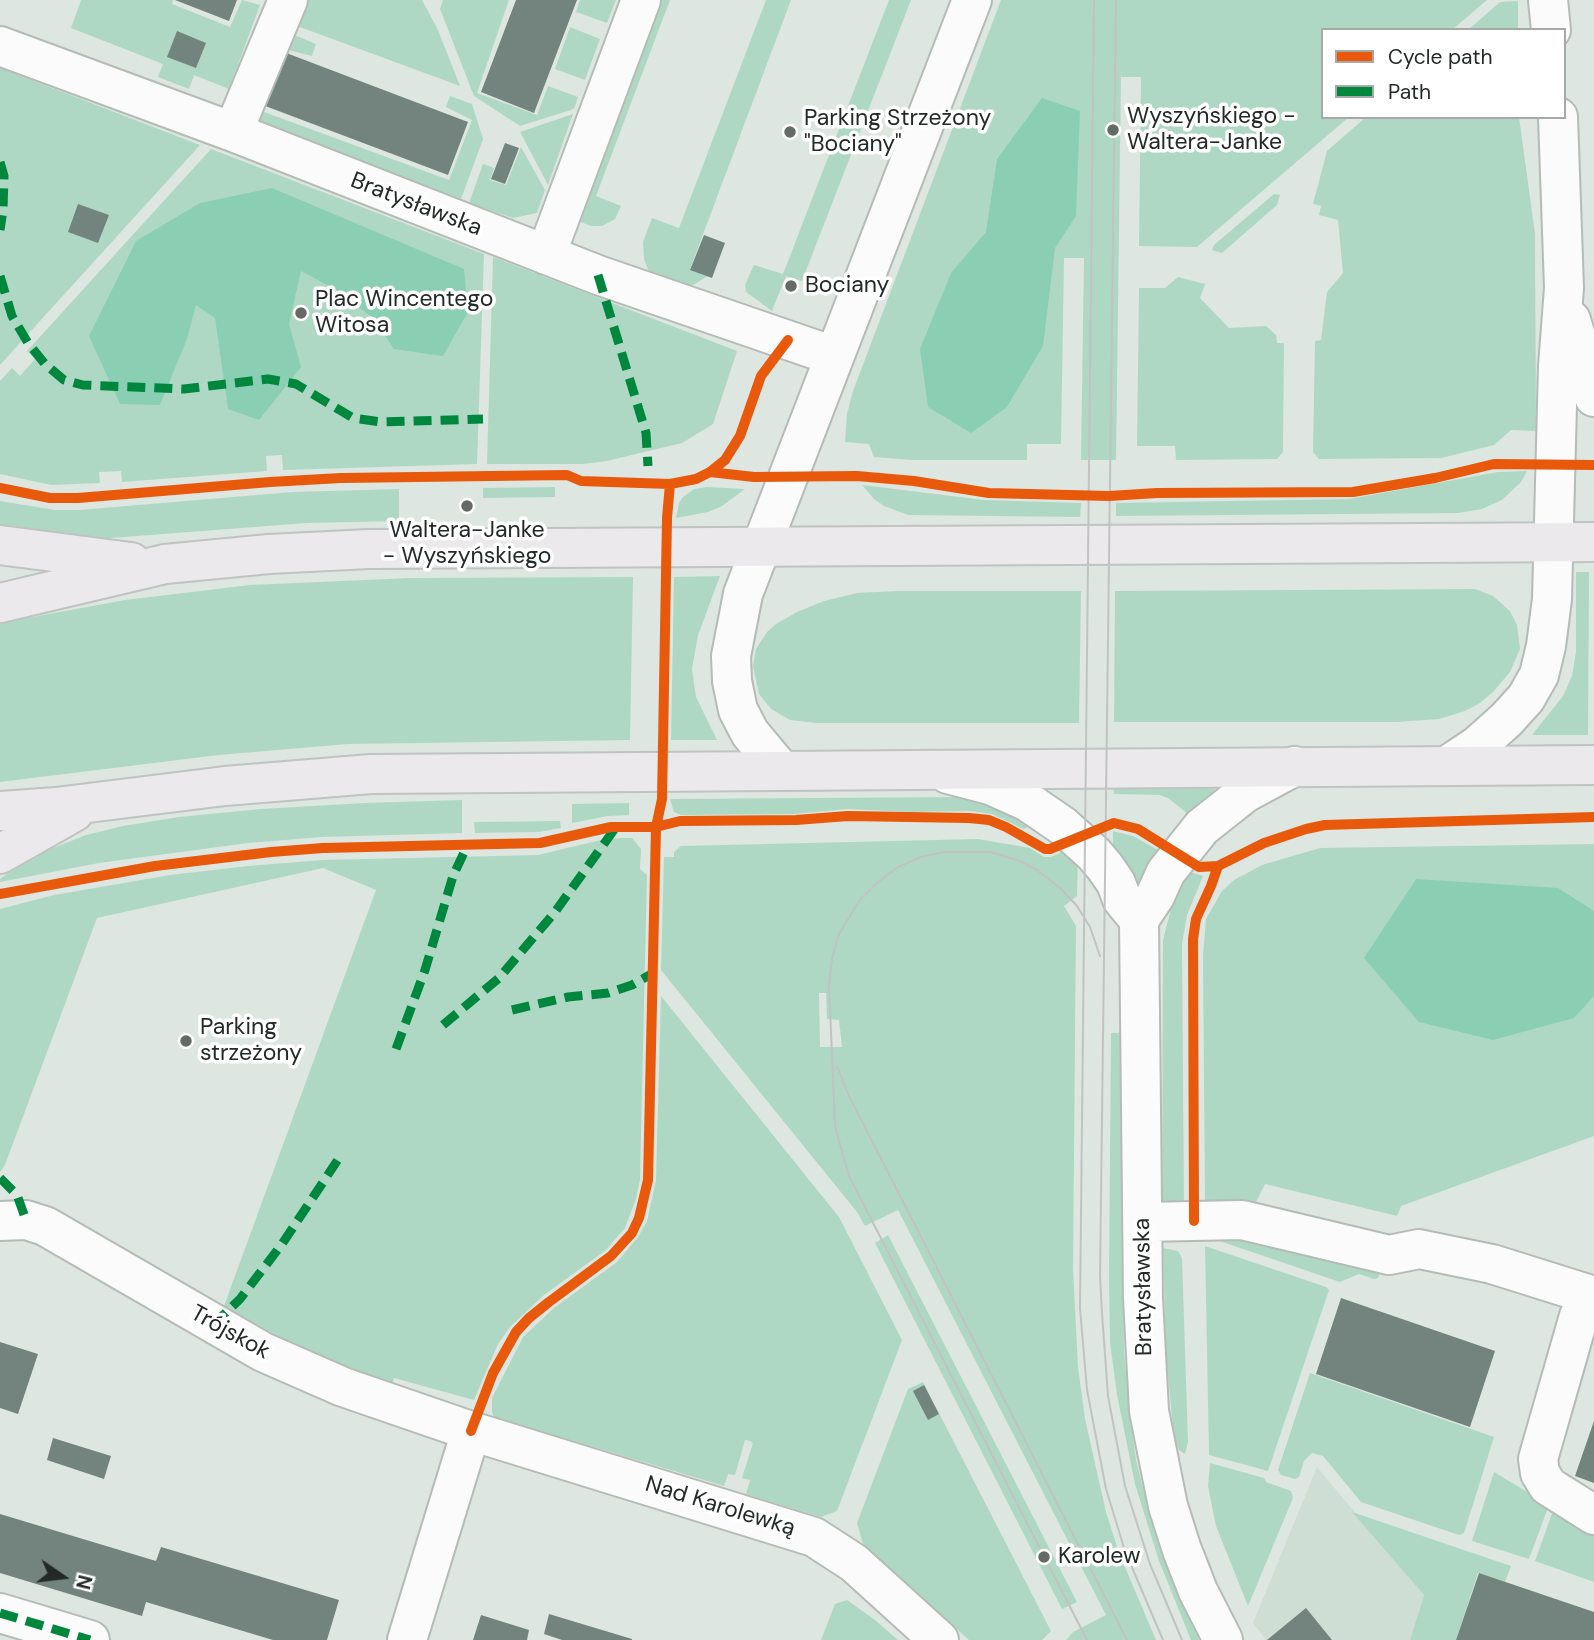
<!DOCTYPE html>
<meta charset="utf-8">
<style>
body{margin:0}
#map{position:relative;width:1594px;height:1640px;overflow:hidden;background:#dee6e1;font-family:"DM Sans",sans-serif}
canvas{display:block}
.legend{position:absolute;left:1321px;top:28px;width:245px;height:91px;box-sizing:border-box;background:#fff;border:2px solid #a7a9a8;margin:0;padding:9px 12px;list-style:none;font-size:21px;color:#232926}
.legend li{display:flex;align-items:center;gap:14px;height:35px}
.legend b{width:35px;border:2px solid #a7a9a8}
.north{position:absolute;left:28px;top:1542px;width:70px;height:70px;-webkit-text-stroke:5px #fff;paint-order:stroke;rotate:104deg;font-size:19px;font-weight:700;line-height:28px;text-align:center;color:#232926}
.north::after{content:'';display:block;margin:auto;width:24px;height:32px;background:#232926;clip-path:polygon(50% 0,100% 100%,50% 72%,0 100%)}
</style>
<div id="map">
<canvas width="1594" height="1640"></canvas>
<ul class="legend">
<li><b style="height:9px;background:#e8590c"></b>Cycle path</li>
<li><b style="height:9px;background:#00873e"></b>Path</li>
</ul>
<div class="north">N</div>
</div>
<script>
const ctx = document.querySelector('canvas').getContext('2d');
ctx.lineJoin = 'round';
function fillPath(path, color) { ctx.fillStyle = color; ctx.fill(path, 'evenodd'); }
const poly = rows => new Path2D(rows.map(r => 'M' + r).join(''));
function stroke(path, color, width, dash) { ctx.strokeStyle = color; ctx.lineWidth = width; ctx.lineCap = dash ? 'butt' : 'round'; ctx.setLineDash(dash || []); ctx.stroke(path); }
function drawText(font, color, halo, rows, align = 'center') {
  ctx.font = font + ' "DM Sans",sans-serif'; ctx.lineWidth = 7; ctx.setLineDash([]); ctx.textBaseline = 'middle'; ctx.strokeStyle = halo; ctx.fillStyle = color; for (const [text, x, y, turn = 0] of rows) {
    ctx.save(); ctx.translate(x, y); ctx.rotate((+turn || 0) * Math.PI / 180); ctx.textAlign = isNaN(turn) ? turn : align; if (halo) ctx.strokeText(text, 0, 0); ctx.fillText(text, 0, 0); ctx.restore();
  }
}
fillPath(poly([
 [1317,1467,1424,1595,1410,1640,1266,1640,1253,1623]
]), '#ceded5');
fillPath(poly([
 [81,0,173,0,172,4,230,27,242,0,260,5,229,89,194,75,189,89,158,77,163,64,71,28],
 [301,0,422,0,438,30,460,86,289,23],
 [443,0,509,0,477,93,537,115,548,86,578,97,574,109,520,126,474,96,440,9],
 [580,0,616,0,607,23,576,12],
 [661,0,670,0,596,196,621,206,615,219,602,226,591,226,578,221],
 [766,0,791,0,690,269,708,276,693,285,682,287,652,280,644,259,643,242,652,218,679,228],
 [889,0,911,0,802,281,786,276,772,311,746,292,745,285,754,265,783,274],
 [1001,0,1487,0,1452,30,1323,30,1323,117,1349,117,1197,247,1139,246,1141,77,1121,77,1116,460,1081,460,1084,258,1064,258,1061,444,1027,444,1027,460,911,460,874,457,869,444,845,442,847,414,853,391],
 [1518,1,1518,30,1468,30,1500,2],
 [570,27,600,39,585,80,555,69],
 [285,31,316,44,312,56,280,48,256,109,449,180,472,120,446,107,450,96,472,104,483,139,461,199,248,117],
 [0,68,200,145,0,365],
 [573,114,548,185,520,132],
 [1366,117,1519,117,1535,234,1536,431,1511,430,1494,445,1441,458,1319,459,1313,452,1315,341,1321,340,1327,292,1343,273,1338,220,1319,215,1321,206,1313,204,1327,151],
 [521,147,545,190,537,213,513,218,469,203,483,164,494,168,490,180,506,185],
 [211,149,484,254,477,464,283,470,282,455,266,456,267,471,122,482,121,471,99,472,100,483,51,485,0,474,0,381,12,368,20,376,35,359,27,351],
 [1274,194,1280,195,1277,205,1222,253,1212,250,1214,245],
 [493,257,737,351,713,424,682,443,607,461,583,464,487,464],
 [1178,277,1205,284,1200,298,1229,328,1266,326,1276,335,1277,343,1284,343,1283,452,1277,459,1176,460,1175,446,1137,446,1139,288,1165,288],
 [1527,471,1521,482,1502,500,1482,509,1458,513,1116,516,1116,503,1349,499,1498,472],
 [862,485,984,500,1081,503,1080,517,908,515,884,506,874,499],
 [555,487,555,497,483,498,483,488],
 [707,487,745,489,722,506,708,512,676,518,679,503,683,497,694,489],
 [399,489,399,521,307,523,98,539,0,533,0,501,55,510,79,510,293,492],
 [1576,572,1589,572,1588,735,1532,735,1563,696,1572,676,1576,652],
 [720,576,698,635,692,669,696,697,717,740,671,740,674,577],
 [633,577,630,740,348,744,219,755,0,782,0,623,125,600,250,585,411,578],
 [1475,589,1493,596,1510,611,1517,625,1520,649,1510,672,1493,692,1480,703,1465,711,1439,719,1397,722,1114,722,1115,591],
 [898,591,1081,591,1079,723,816,723,790,720,771,709,759,694,753,666,756,649,767,632,776,624,797,612,824,601,857,593],
 [1113,786,1208,786,1215,790,1188,814,1168,798,1160,795,1114,794],
 [962,797,994,802,1030,826,1024,829,992,814,970,811,912,812,847,809,794,814,681,815,674,812,670,799],
 [462,800,462,833,322,837,248,843,99,863,0,882,0,879,33,856,86,835,123,826,179,817,261,809,364,803],
 [629,803,629,815,608,816,572,823,572,804],
 [560,821,561,828,539,832,475,833,474,822],
 [1113,831,1133,836,1158,850,1138,891,1113,851],
 [621,838,632,838,641,849,640,869,647,875,640,1179,636,1199,625,1228,606,1250,544,1295,510,1327,498,1344,474,1400,394,1378,391,1388,336,1368,224,1306,376,890,323,868,97,918,5,1165,0,1172,0,909,54,895,170,875,248,866,322,860,538,855,601,840],
 [978,839,1030,848,1044,857,1051,857,1072,847,1078,853,1077,896,1064,906,1076,926,1073,1270,1078,1367,1085,1419,1106,1512,1119,1553,1156,1640,1066,1640,1073,1632,1106,1615,898,1210,865,1226,857,1212,661,970,664,857,674,857,674,852,681,846],
 [819,993,826,993,827,1019,839,1020,842,1047,820,1047],
 [1594,844,1594,1136,1401,1206,1397,1216,1265,1184,1250,1214,1205,1206,1203,955,1206,919,1222,891,1234,880,1262,865,1320,848],
 [1190,872,1203,876,1187,915,1182,944,1184,1208,1162,1210,1163,940,1172,905],
 [661,996,839,1217,902,1340,837,1511,821,1517,746,1494,750,1480,742,1478,753,1443,750,1441,745,1440,735,1475,728,1474,724,1486,494,1417,492,1412,492,1398,523,1337,554,1308,617,1262,638,1237,647,1221,656,1180],
 [1111,1033,1120,1033,1124,1349,1129,1410,1136,1460,1149,1512,1162,1556,1199,1640,1191,1640,1159,1561,1135,1484,1117,1395,1110,1342,1109,1278],
 [1243,1231,1383,1263,1378,1278,1374,1279,1359,1274,1340,1282,1205,1236],
 [888,1235,1077,1602,1062,1609,875,1243],
 [1205,1246,1326,1287,1329,1290,1268,1471,1209,1455],
 [1163,1248,1178,1251,1182,1258,1188,1442,1185,1454,1179,1450,1174,1437,1166,1355],
 [1310,1373,1494,1437,1464,1533,1459,1535,1361,1502,1323,1456,1312,1453,1304,1461,1299,1477,1295,1479,1281,1475,1278,1470],
 [923,1382,1051,1631,1042,1640,969,1640,863,1544,857,1523,908,1389],
 [1210,1463,1264,1478,1266,1482,1291,1491,1293,1498,1248,1606,1216,1526,1208,1486],
 [1494,1472,1549,1505,1529,1559,1472,1541],
 [1554,1508,1594,1531,1594,1582,1535,1561],
 [1352,1512,1511,1566,1505,1582,1478,1573,1456,1640,1410,1640,1424,1595],
 [847,1600,875,1620,898,1640,821,1640,835,1604]
]), '#afd8c4');
fillPath(poly([
 [1042,98,1080,111,1076,216,1055,248,1043,346,1007,407,971,433,928,407,920,349,951,273,986,232,997,159],
 [272,188,464,269,468,312,443,356,394,349,374,319,340,292,301,271,289,324,301,367,259,420,228,409,215,318,196,305,187,339,160,405,120,404,89,336,136,241,200,203],
 [1416,879,1558,888,1594,911,1594,996,1574,1018,1493,1040,1419,1022,1364,958]
]), '#8acfb3');
fillPath(poly([
 [175,0,237,0,229,21],
 [516,0,577,0,534,113,481,92],
 [177,31,206,43,196,68,167,57],
 [281,51,468,122,448,175,260,104],
 [505,143,519,148,505,184,491,179],
 [78,204,109,215,98,243,68,232],
 [704,235,725,243,712,278,690,270],
 [1341,1298,1495,1351,1470,1427,1316,1374],
 [0,1342,38,1354,18,1414,0,1408],
 [924,1385,939,1414,928,1420,913,1391],
 [1594,1421,1594,1483,1575,1476],
 [53,1438,111,1456,104,1479,47,1460],
 [0,1514,156,1561,161,1547,339,1600,327,1640,273,1640,146,1602,142,1616,0,1573],
 [1479,1573,1594,1612,1594,1640,1456,1640],
 [1306,1608,1332,1640,1267,1640],
 [549,1614,632,1639,632,1640,562,1640,544,1634],
 [481,1615,529,1630,527,1640,473,1640]
]), '#72847d');
const minor = poly([
 [1548,0,1551,30],
 [0,46,233,132,598,275,834,356],
 [233,132,288,0],
 [546,255,641,0],
 [1571,320,1594,397],
 [1448,765,1478,745,1506,720,1526,698,1539,675,1546,646,1552,599,1558,366,1564,288,1558,117],
 [780,769,750,733,738,710,732,681,731,656,743,594,972,0],
 [948,774,990,785,1028,802,1063,826,1094,854,1105,867,1116,883,1122,899,1139,920],
 [0,1221,26,1220,45,1226,263,1352,343,1387,471,1431,814,1537,854,1563,939,1640],
 [1143,1222,1242,1220,1389,1255,1419,1249,1492,1264,1594,1296],
 [1594,1300,1579,1316,1538,1459,1540,1473,1548,1486,1594,1515],
 [0,1613,90,1640],
 [407,1640,471,1431],
 [1223,1640,1198,1591,1182,1550,1168,1506,1149,1411,1143,1298,1139,920,1155,896,1166,872,1202,827,1245,793,1295,766]
]);
const major = poly([
 [0,545,131,562],
 [0,603,165,564,269,554,369,549,1594,542],
 [0,811,56,807,225,786,371,774,1594,765],
 [0,854,74,812]
]);
stroke(minor, '#b5bbb7', 42);
stroke(major, '#bfc3c1', 42);
stroke(minor, '#fafbfa', 38);
stroke(major, '#ebe9ec', 38);
stroke(poly([
 [1094,0,1080,1308,1087,1390,1106,1489,1125,1551,1163,1640],
 [1116,0,1100,1276,1102,1313,1108,1396,1125,1486,1150,1564,1182,1640],
 [837,1066,848,1094,1127,1640],
 [1087,1640,849,1176,835,1127,829,984,832,959,839,934,859,901,877,883,898,867,921,857,944,852,990,852,1017,860,1037,870,1060,888,1077,906,1090,927,1100,956]
]), '#c0c3c2', 2);
stroke(poly([
 [0,162,4,176,3,210,0,230],
 [598,275,646,433,648,466],
 [0,276,12,316,28,343,45,364,64,380,83,385,184,389,268,379,296,384,353,418,381,422,483,419],
 [512,1010,568,997,608,993,632,985,653,973],
 [443,1025,499,978,555,912,616,827],
 [396,1049,425,970,453,876,468,844],
 [0,1178,17,1195,26,1220],
 [213,1325,240,1299,282,1244,339,1158],
 [0,1613,90,1640]
]), '#00873e', 9, [18, 9]);
stroke(poly([
 [710,472,754,477,857,476,914,481,989,493,1109,496,1157,493,1353,492,1435,478,1494,464,1594,465],
 [670,484,667,518,662,799,656,827,680,821,796,820,848,816,969,818,989,820,1006,827,1045,849,1050,849,1114,823,1138,829,1199,867,1218,866,1264,843,1306,829,1325,825,1594,817],
 [0,488,50,498,78,498,270,482,341,478,567,475,581,481,670,484,696,479,710,472,725,460,740,436,761,376,788,340],
 [0,894,155,866,271,852,323,848,540,843,611,827,656,827,648,1180,639,1218,632,1233,611,1256,549,1302,529,1318,516,1332,493,1373,471,1431],
 [1194,1221,1193,939,1196,919,1211,886,1218,866]
]), '#e8590c', 10);
for (const [x, y, r, color] of [
 [1113,130,7,"#646b67"],
 [790,132,7,"#646b67"],
 [791,286,7,"#646b67"],
 [301,313,7,"#646b67"],
 [467,506,7,"#646b67"],
 [186,1041,7,"#646b67"],
 [1044,1557,7,"#646b67"]
]) { const dot = new Path2D(); dot.arc(x, y, r, 0, 2 * Math.PI); ctx.fillStyle = color; ctx.fill(dot); stroke(dot, '#fff', 2.5); }
drawText('23px', '#232926', '#fff', [
 ["Wyszyńskiego -",1127,117],
 ["Waltera-Janke",1127,143],
 ["Parking Strzeżony",804,119],
 ["\"Bociany\"",804,145],
 ["Bociany",805,286],
 ["Plac Wincentego",315,300],
 ["Witosa",315,326],
 ["Waltera-Janke",467,531,"center"],
 ["- Wyszyńskiego",467,557,"center"],
 ["Parking",200,1028],
 ["strzeżony",200,1054],
 ["Karolew",1058,1557]
], 'left');
drawText('23px', '#232926', '#fff', [
 ["Bratysławska",416,205,21],
 ["Bratysławska",1144,1287,-91],
 ["Trójskok",230,1333,29],
 ["Nad Karolewką",720,1507,17]
]);
</script>
